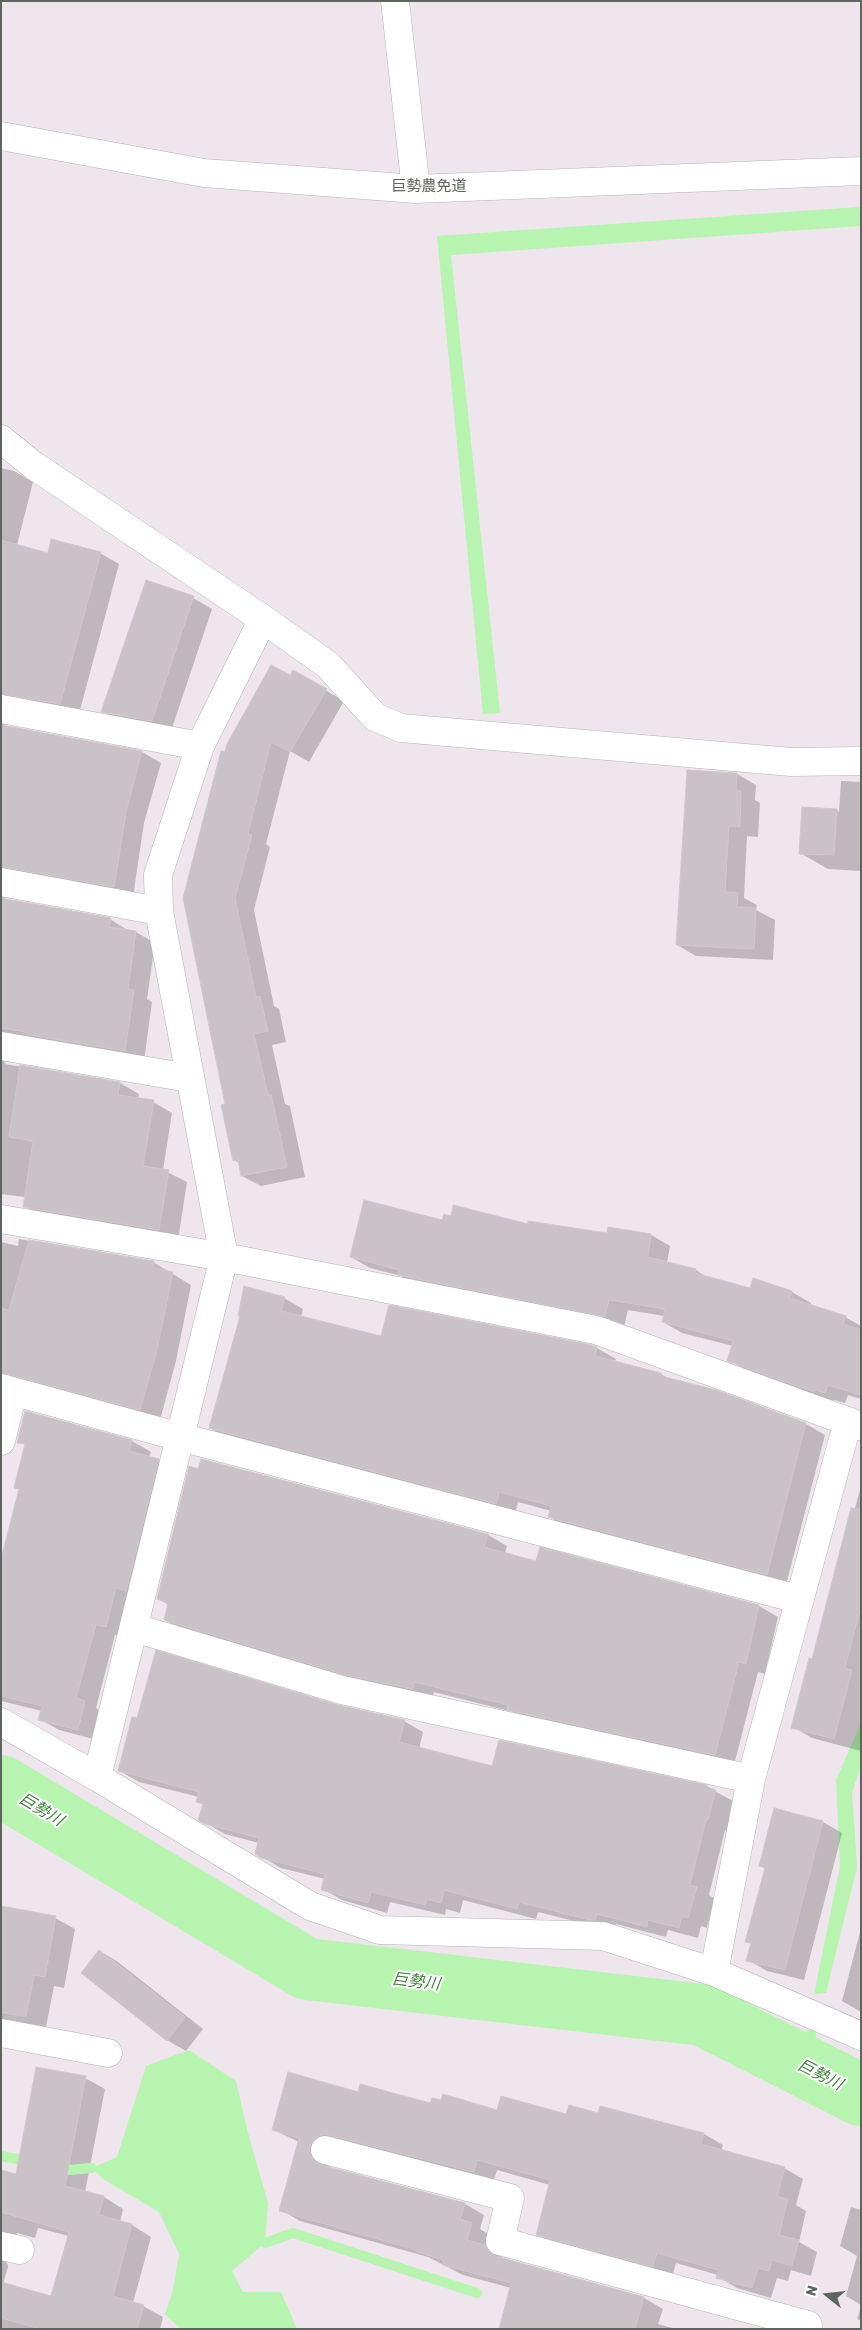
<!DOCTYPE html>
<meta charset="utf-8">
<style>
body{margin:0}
#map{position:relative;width:862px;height:2330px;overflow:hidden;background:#eee6ec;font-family:Rubik,sans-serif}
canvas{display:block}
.frame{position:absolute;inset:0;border:2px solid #5e645e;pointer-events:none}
.north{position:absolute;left:802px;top:2270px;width:50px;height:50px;-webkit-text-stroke:4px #fff;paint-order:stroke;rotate:286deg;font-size:14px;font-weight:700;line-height:20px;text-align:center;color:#5e645e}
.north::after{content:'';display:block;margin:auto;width:18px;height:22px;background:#5e645e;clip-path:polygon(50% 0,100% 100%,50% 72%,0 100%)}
</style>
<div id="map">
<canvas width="862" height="2330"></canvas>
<div class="frame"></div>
<div class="north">N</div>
</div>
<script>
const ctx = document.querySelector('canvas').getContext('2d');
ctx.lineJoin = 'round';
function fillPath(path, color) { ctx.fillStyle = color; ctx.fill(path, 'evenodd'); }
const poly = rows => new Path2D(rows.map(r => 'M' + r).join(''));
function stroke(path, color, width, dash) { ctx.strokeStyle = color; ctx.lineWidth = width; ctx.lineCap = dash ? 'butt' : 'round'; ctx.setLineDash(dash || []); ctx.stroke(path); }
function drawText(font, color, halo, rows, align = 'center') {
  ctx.font = font + ' Rubik,"Noto Sans JP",sans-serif'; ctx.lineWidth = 4; ctx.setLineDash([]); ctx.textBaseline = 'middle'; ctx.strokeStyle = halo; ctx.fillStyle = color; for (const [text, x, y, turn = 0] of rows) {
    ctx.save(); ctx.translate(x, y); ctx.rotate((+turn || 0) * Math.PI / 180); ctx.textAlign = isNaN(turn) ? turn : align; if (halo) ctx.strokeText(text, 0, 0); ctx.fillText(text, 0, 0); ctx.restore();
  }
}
fillPath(poly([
 [859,207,861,226,451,255,500,713,483,714,437,236],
 [861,1723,861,1765,852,1793,857,1867,826,1993,814,1994,840,1866,836,1780],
 [189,2050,236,2081,248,2133,268,2203,265,2243,232,2271,243,2292,281,2292,297,2329,181,2329,165,2314,173,2290,179,2254,159,2212,103,2179,92,2168,117,2157,146,2066]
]), '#b7f4b0');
fillPath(poly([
 [1,468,14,471,33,482,17,545,48,554,100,553,119,564,79,714,4,718,5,726,142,752,161,763,144,823,133,897,4,891,5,900,110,919,129,931,136,932,155,943,147,999,152,1002,144,1061,4,1055,5,1064,120,1083,139,1094,138,1099,153,1102,172,1113,163,1170,187,1182,178,1240,43,1217,24,1206,25,1197,1,1194],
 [193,598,212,609,171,731,121,722,102,711],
 [294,672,344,701,309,762,290,751,266,844,270,847,254,910,274,1006,279,1009,286,1042,272,1045,285,1104,290,1106,305,1177,261,1186,242,1176,240,1164,234,1160,227,1105,225,753],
 [737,774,756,785,755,800,760,803,758,837,747,836,744,898,757,905,756,910,775,920,773,960,696,956,677,945],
 [841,781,861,782,861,871,828,869,800,853,837,810,839,812],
 [452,1217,608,1235,609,1229,651,1235,670,1246,667,1263,696,1270,710,1279,751,1290,792,1292,811,1303,810,1306,845,1317,861,1326,861,1399,848,1395,845,1403,834,1400,833,1402,748,1371,729,1360,733,1346,682,1333,663,1322,664,1316,628,1310,624,1327,418,1286,401,1276,370,1268,351,1257],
 [19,1239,153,1262,191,1285,176,1361,160,1420,1,1376,1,1242,18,1246],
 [284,1298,303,1309,301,1317,382,1338,597,1348,616,1359,615,1362,661,1374,671,1380,806,1424,825,1435,786,1585,568,1528,549,1517,551,1511,518,1502,515,1514,229,1439,210,1428],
 [132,1441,151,1452,149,1457,158,1460,177,1471,125,1637,115,1635,96,1708,104,1713,97,1740,59,1730,40,1719,42,1711,1,1701,1,1553,4,1554,20,1490,15,1487],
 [861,1486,861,1751,812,1738,793,1727,813,1661],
 [488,1535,507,1546,505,1553,537,1562,759,1606,778,1617,765,1674,758,1672,734,1765,527,1720,513,1712,434,1692,432,1699,366,1685,184,1631,165,1620,169,1605,158,1599],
 [337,1706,404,1721,423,1732,419,1749,493,1768,707,1787,735,1802,727,1830,725,1830,709,1895,715,1899,707,1928,701,1926,698,1938,668,1930,666,1937,616,1924,614,1930,610,1930,538,1912,536,1919,463,1900,460,1913,446,1909,445,1915,390,1902,387,1913,342,1900,323,1889,325,1879,281,1868,257,1854,259,1843,225,1834,200,1820,204,1805,198,1802,199,1797,139,1782,120,1771],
 [823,1822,842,1833,804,1980,767,1971,748,1960,752,1944,746,1941,766,1869,760,1866],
 [1,1907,55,1918,75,1929,64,1988,54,1986,46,2027,1,2019],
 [861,1928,861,2012,842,2001],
 [100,1951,118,1962,203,2029,186,2051,167,2040],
 [85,2078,105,2089,85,2192,104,2197,123,2209,120,2222,132,2225,151,2237,133,2303,143,2306,163,2317,160,2329,1,2329,1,2171,17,2176],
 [38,2228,69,2236,52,2297,3,2284,8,2267,5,2255,14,2243,17,2233,35,2238],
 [359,2093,431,2105,498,2112,599,2115,704,2134,723,2145,721,2151,784,2168,803,2179,796,2205,806,2211,799,2242,817,2252,811,2276,791,2270,788,2281,777,2278,771,2298,737,2288,718,2277,718,2275,676,2263,672,2277,556,2245,537,2234,550,2185,497,2170,493,2183,329,2157,330,2169,465,2204,484,2215,480,2229,490,2235,487,2247,506,2260,644,2298,663,2309,658,2324,676,2329,509,2329,511,2288,463,2275,428,2257,300,2221,281,2210,299,2142,274,2130],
 [851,2207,861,2210,861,2305,846,2296,857,2256,840,2246],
 [861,2307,861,2321,857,2319]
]), '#0003');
stroke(poly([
 [802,2065,811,2034],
 [1,2156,32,2162],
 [56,2167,68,2170,92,2168],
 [265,2243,293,2233,477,2293]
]), '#b7f4b0', 10);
stroke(poly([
 [1,1786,307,1969,703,2015,861,2095]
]), '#b7f4b0', 62);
const building = poly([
 [51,539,101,552,60,704,1,694,1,540,48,553,51,539],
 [146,580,194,596,152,721,101,712,146,580],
 [271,665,290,675,293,670,327,689,290,752,271,742,248,834,252,835,235,898,256,997,260,996,268,1031,254,1034,268,1095,271,1094,287,1167,241,1176,238,1160,233,1161,221,1105,225,1104,183,898,221,751,225,752,227,744,271,665],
 [1,725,142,751,126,812,114,887,1,867,1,725],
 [687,770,737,773,736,790,741,791,740,827,729,826,725,892,738,893,737,907,756,908,754,949,676,945,687,770],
 [802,807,837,809,834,855,799,854,802,807],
 [1,898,111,918,109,927,136,931,128,989,134,990,125,1051,25,1034,26,1032,1,1028,1,898],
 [20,1065,120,1082,118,1095,154,1100,143,1166,169,1170,159,1230,23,1207,33,1141,9,1137,20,1065],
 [364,1200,442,1220,444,1214,451,1216,453,1205,528,1224,528,1221,607,1233,608,1227,651,1234,648,1257,696,1269,695,1273,750,1288,753,1278,792,1291,790,1298,846,1316,843,1324,861,1330,861,1395,828,1385,825,1393,815,1390,814,1392,727,1361,733,1341,662,1322,665,1309,609,1300,605,1317,398,1275,399,1270,350,1257,364,1200],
 [29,1240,154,1261,153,1268,173,1272,157,1350,140,1410,1,1373,1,1308,9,1310,29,1240],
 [244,1286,285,1297,281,1311,381,1336,389,1305,592,1345,597,1347,595,1356,661,1373,661,1376,716,1390,806,1423,767,1575,548,1517,551,1506,499,1492,496,1504,209,1428,240,1316,238,1316,244,1286],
 [25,1411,132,1440,129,1451,159,1459,126,1591,116,1588,106,1627,96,1625,76,1698,85,1701,78,1730,38,1720,42,1706,1,1696,1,1559,19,1489,14,1488,25,1444,17,1443,25,1411],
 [201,1459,488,1534,484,1547,536,1561,540,1547,759,1605,746,1664,739,1662,715,1755,507,1710,508,1705,414,1682,413,1689,346,1675,164,1620,168,1603,157,1599,189,1466,198,1469,201,1459],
 [851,1508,861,1509,861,1606,845,1668,852,1670,834,1739,791,1728,809,1658,812,1659,851,1508],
 [156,1650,338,1705,405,1720,399,1742,492,1766,499,1740,707,1785,707,1787,716,1790,708,1820,706,1820,690,1885,697,1887,688,1918,682,1916,679,1928,648,1920,647,1927,597,1914,595,1920,590,1920,519,1902,517,1909,444,1890,441,1903,427,1899,425,1905,371,1892,368,1903,321,1890,325,1874,261,1858,255,1854,259,1838,205,1824,198,1820,203,1804,196,1802,199,1792,118,1771,132,1717,137,1718,156,1650],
 [774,1808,823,1821,785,1970,746,1961,751,1943,745,1942,765,1868,759,1866,774,1808],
 [1,1906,56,1916,45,1977,34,1975,26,2017,1,2012,1,1906],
 [99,1950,185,2017,167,2041,81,1973,99,1950],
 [36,2067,86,2076,65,2186,104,2196,99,2215,132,2224,113,2296,144,2305,137,2329,41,2329,1,2318,1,2282,51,2296,69,2232,1,2212,1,2170,16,2174,36,2067],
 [288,2072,358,2092,360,2084,430,2103,432,2098,441,2100,443,2094,497,2110,501,2096,566,2114,569,2105,598,2113,600,2106,704,2133,701,2144,785,2167,777,2196,788,2199,779,2235,799,2240,792,2266,772,2260,769,2271,758,2268,752,2288,716,2278,718,2270,657,2253,653,2267,536,2235,550,2180,477,2160,474,2172,329,2135,321,2135,314,2139,310,2146,310,2154,314,2161,321,2165,465,2203,460,2219,472,2223,467,2240,485,2245,489,2252,495,2256,644,2297,635,2329,499,2329,511,2283,443,2265,443,2260,417,2252,417,2250,279,2211,299,2138,272,2130,288,2072]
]);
fillPath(building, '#c9c3c8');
stroke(building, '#d2c5d0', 1);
const minor = poly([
 [395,1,416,189],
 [1,136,204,173,416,189,861,171],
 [1,439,33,465,263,619,328,665,375,717,401,728,791,762,861,761],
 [1,709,200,746],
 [1,882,159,911],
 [1,1046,189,1078],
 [1,1219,224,1257,596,1330,861,1426],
 [1,1388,180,1437,798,1599],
 [1,1441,13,1392],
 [135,1628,342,1690,751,1779],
 [1,1722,97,1777,310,1906,380,1930,603,1936,714,1972,861,2036],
 [97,1777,224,1257,159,911,158,875,200,746,263,619],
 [714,1972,751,1779,848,1421],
 [1,2033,108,2053],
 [325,2150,510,2198,500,2241,808,2325,807,2329],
 [1,2246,20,2250]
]);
stroke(minor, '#b1b6b2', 29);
stroke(minor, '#fff', 28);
drawText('15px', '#5e645e', '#fff', [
 ["巨勢農免道",429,187]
]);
drawText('italic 16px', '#438341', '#fff', [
 ["巨勢川",41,1810,31],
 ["巨勢川",416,1982,7],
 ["巨勢川",820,2075,27]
]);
</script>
